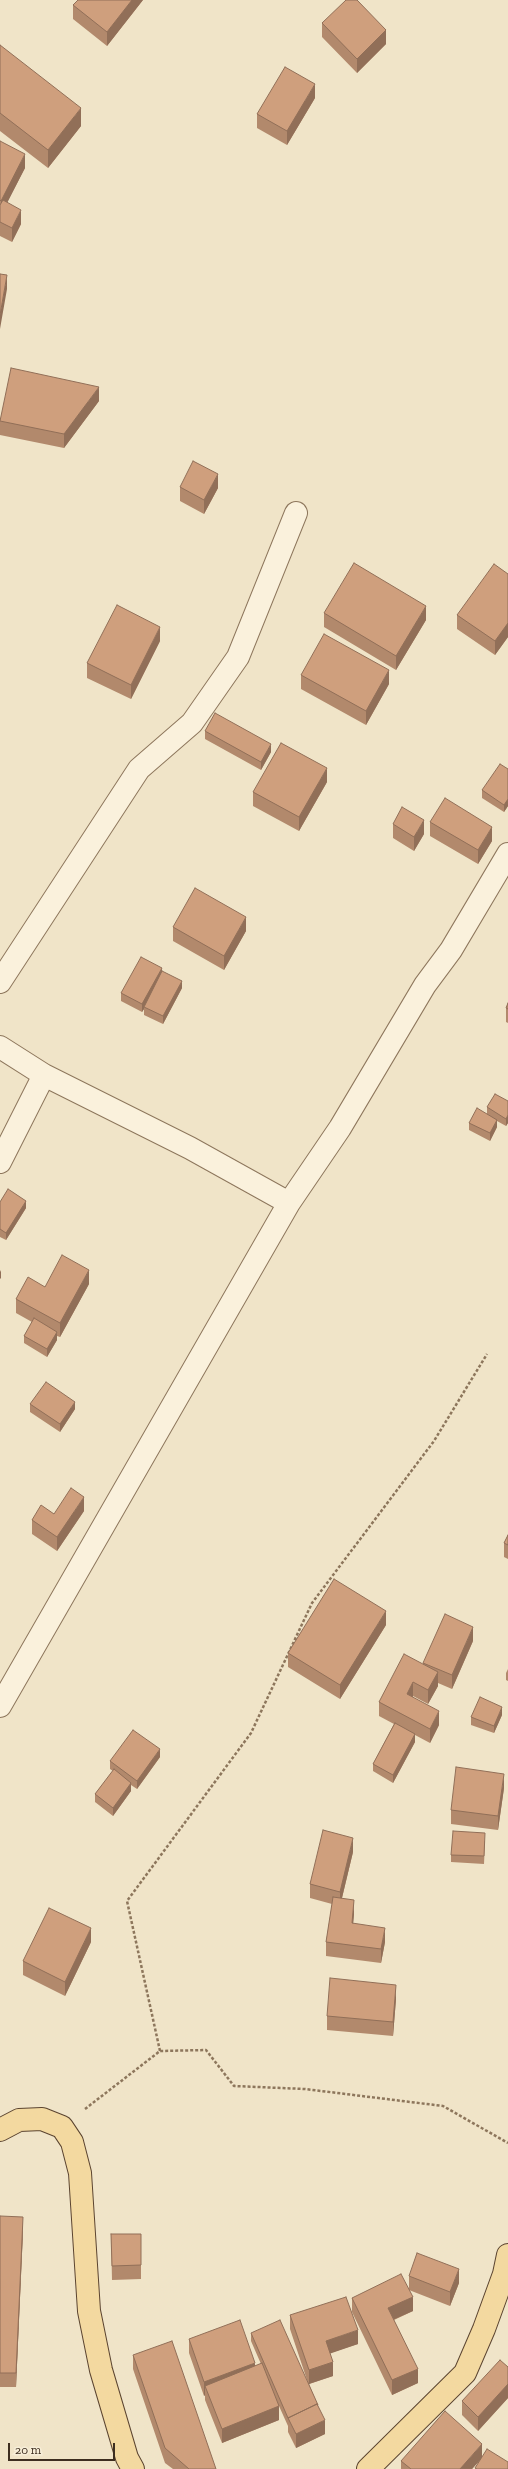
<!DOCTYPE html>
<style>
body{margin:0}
#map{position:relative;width:508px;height:2469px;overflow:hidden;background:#f0e4c8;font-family:"Zilla Slab",serif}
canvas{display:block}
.scale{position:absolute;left:8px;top:2443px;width:107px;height:18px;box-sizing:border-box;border:2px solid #3d2e20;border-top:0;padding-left:5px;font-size:12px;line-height:14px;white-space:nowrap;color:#3d2e20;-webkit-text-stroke:3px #f7eed8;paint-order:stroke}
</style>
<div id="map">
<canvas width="508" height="2469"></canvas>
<div class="scale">20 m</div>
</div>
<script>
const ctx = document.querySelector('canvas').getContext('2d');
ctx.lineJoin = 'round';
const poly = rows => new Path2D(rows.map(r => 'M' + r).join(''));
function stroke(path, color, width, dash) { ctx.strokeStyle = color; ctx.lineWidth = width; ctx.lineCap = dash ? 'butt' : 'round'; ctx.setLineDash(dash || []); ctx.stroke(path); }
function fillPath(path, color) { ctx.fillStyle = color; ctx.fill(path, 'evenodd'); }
const minor = poly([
 [0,982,139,769,192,723,238,657,296,513],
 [0,1047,44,1075,190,1148,289,1203,340,1128,425,985,451,950,508,854],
 [0,1162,44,1075],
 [0,1706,289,1203]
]);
const major = poly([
 [0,2130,19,2120,42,2119,62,2127,72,2142,80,2173,89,2311,101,2370,127,2458,133,2469],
 [368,2469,465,2373,484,2329,504,2274,508,2255]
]);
stroke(minor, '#8d765c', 24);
stroke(major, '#5b4430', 24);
stroke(poly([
 [160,2051,127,1901,251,1733,312,1603,434,1441,487,1354],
 [85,2109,160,2051,206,2050,234,2086,305,2089,443,2106,508,2143]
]), '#8d765c', 2.5, [3, 2]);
stroke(minor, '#faf1dc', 22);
stroke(major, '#f3d9a0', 22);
fillPath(poly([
 [143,0,107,46,73,19,73,5],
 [322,23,386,44,357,73,322,37],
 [0,45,81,126,48,168,0,131],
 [315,98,287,145,257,128,257,114],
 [0,141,25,168,7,202,21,224,12,242,0,236],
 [99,401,64,448,0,435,0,419],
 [180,487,218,488,204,514,180,501],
 [508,574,508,637,495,655,457,629,457,615],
 [324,613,426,620,396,670,324,627],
 [160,641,131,699,87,678,87,663],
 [301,675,389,684,366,725,301,689],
 [205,731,271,752,261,770,205,739],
 [508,769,508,806,504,812,482,798,482,790],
 [327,782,299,831,253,806,253,792],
 [430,822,492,841,478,864,430,836],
 [393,824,424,834,414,851,393,838],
 [173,927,246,931,224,970,173,941],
 [162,972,182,988,163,1024,144,1015,144,1009,142,1012,121,1001,121,993],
 [508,1003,508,1023,506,1022,506,1008],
 [508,1101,508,1123,506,1126,497,1121,497,1127,490,1141,469,1130,469,1123,487,1114,487,1107],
 [0,1202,26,1208,6,1240,0,1237],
 [89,1284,60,1337,57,1336,57,1340,47,1357,24,1343,24,1336,32,1322,16,1313,16,1299,45,1287],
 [30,1404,75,1409,60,1432,30,1412],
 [84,1511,57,1551,32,1534,32,1520,54,1514],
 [508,1535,508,1559,504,1557,504,1543],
 [386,1625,340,1699,288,1667,288,1653],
 [473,1641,452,1689,438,1683,438,1686,428,1704,413,1696,413,1697,439,1725,430,1743,415,1735,415,1742,393,1783,373,1771,373,1764,394,1724,379,1716,379,1702,423,1664,423,1663],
 [508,1669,508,1681,506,1680,506,1673],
 [502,1715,494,1733,471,1725,471,1717],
 [160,1757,137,1789,131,1785,131,1791,113,1816,95,1802,95,1794,113,1771,110,1769,110,1761],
 [504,1788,498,1830,451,1824,451,1810],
 [485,1841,484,1864,451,1862,451,1855],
 [353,1852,342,1898,354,1914,353,1923,385,1942,381,1963,326,1956,326,1942,332,1904,310,1898,310,1884],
 [91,1942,65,1996,23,1975,23,1961],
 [396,1999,393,2036,327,2030,327,2016],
 [0,2216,23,2231,16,2387,0,2387],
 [111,2234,141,2234,141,2279,112,2280],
 [409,2276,459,2283,450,2306,409,2290,413,2311,394,2320,418,2383,392,2395,352,2312,352,2298,409,2289],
 [290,2315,358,2344,330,2353,333,2376,309,2384,318,2406,325,2434,296,2448,288,2432,288,2426,279,2406,279,2420,222,2443,205,2400,205,2395,204,2396,189,2353,189,2339,255,2366,261,2364,251,2341,251,2333,308,2383,290,2329],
 [133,2355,216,2469,173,2469,165,2463,133,2369],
 [508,2367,508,2398,478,2431,462,2415,462,2401],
 [482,2457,508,2469,475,2469,475,2468,480,2460,472,2469,401,2469,401,2461]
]), '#b2896c');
fillPath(poly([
 [132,0,143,0,107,46,107,32],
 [386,30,386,44,357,73,357,59],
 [315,84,315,98,287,145,287,131],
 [81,108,81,126,48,168,48,150],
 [25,154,25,168,1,215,1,201],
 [21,210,21,224,12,242,12,228],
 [7,275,7,289,0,329,0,315],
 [99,387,99,401,64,448,64,434],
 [218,474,218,488,204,514,204,500],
 [426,606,426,620,396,670,396,656],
 [508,623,508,637,495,655,495,641],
 [160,627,160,641,131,699,131,685],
 [389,670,389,684,366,725,366,711],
 [271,744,271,752,261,770,261,762],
 [327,768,327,782,299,831,299,817],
 [508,799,508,806,504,812,504,805],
 [424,820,424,834,414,851,414,837],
 [492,827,492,841,478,864,478,850],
 [246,917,246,931,224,970,224,956],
 [162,968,162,976,144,1007,144,1009,142,1012,142,1004],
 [182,981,182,988,163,1024,163,1016],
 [508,1115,508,1123,506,1126,506,1119],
 [497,1120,497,1127,490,1141,490,1133],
 [26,1201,26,1208,6,1240,6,1233],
 [1,1270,1,1278,0,1279,0,1272],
 [89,1270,89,1284,60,1337,60,1323],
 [57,1332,57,1340,47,1357,47,1349],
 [75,1402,75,1409,60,1432,60,1424],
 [84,1497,84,1511,57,1551,57,1537],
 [386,1611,386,1625,340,1699,340,1685],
 [473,1627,473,1641,452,1689,452,1675],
 [438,1672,438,1686,428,1704,428,1690],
 [413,1682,413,1696,407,1708,407,1694],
 [502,1707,502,1715,494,1733,494,1726],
 [439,1711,439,1725,430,1743,430,1729],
 [415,1734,415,1742,393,1783,393,1775],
 [160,1749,160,1757,137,1789,137,1781],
 [504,1774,504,1788,498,1830,498,1816],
 [131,1783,131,1791,113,1816,113,1808],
 [353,1838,353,1852,340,1906,340,1892],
 [354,1900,354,1914,352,1937,352,1923],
 [91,1928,91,1942,65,1996,65,1982],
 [385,1928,385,1942,381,1963,381,1949],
 [396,1985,396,1999,393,2036,393,2022],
 [23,2217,23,2231,16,2387,16,2373],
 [459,2269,459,2283,450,2306,450,2292],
 [413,2297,413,2311,388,2322,388,2308],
 [358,2330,358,2344,326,2355,326,2341],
 [333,2362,333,2376,309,2384,309,2370],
 [255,2363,255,2377,205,2386,205,2395,204,2396,204,2382],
 [418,2369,418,2383,392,2395,392,2380],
 [508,2384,508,2398,478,2431,478,2417],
 [279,2406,279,2420,222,2443,222,2429],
 [325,2420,325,2434,296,2448,296,2434],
 [482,2444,482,2458,472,2469,460,2469]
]), '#916f58');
const building = poly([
 [78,0,132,0,107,32,73,5,78,0],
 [346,0,357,0,386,30,357,59,322,23,346,0],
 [0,45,81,108,48,150,0,113,0,45],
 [285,67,315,84,287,131,257,114,285,67],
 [0,141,25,154,1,201,0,200,0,141],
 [3,200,21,210,12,228,0,222,0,205,3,200],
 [0,274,7,275,0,315,0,274],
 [11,368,99,387,64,434,0,421,11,368],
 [193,461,218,474,204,500,180,487,193,461],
 [354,563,426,606,396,656,324,613,354,563],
 [494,564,508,574,508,623,495,641,457,615,494,564],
 [117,605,160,627,131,685,87,663,117,605],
 [324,634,389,670,366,711,301,675,324,634],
 [215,713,271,744,261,762,205,731,215,713],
 [281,743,327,768,299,817,253,792,281,743],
 [500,764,508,769,508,799,504,805,482,790,500,764],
 [445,798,492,827,478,850,430,822,445,798],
 [402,807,424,820,414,837,393,824,402,807],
 [195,888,246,917,224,956,173,927,195,888],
 [141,957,162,968,142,1004,121,993,141,957],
 [162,971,182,981,163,1016,144,1007,162,971],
 [508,1003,508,1009,506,1008,508,1003],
 [495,1094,508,1101,508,1115,506,1119,487,1107,495,1094],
 [477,1108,497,1120,490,1133,469,1123,477,1108],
 [8,1189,26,1201,6,1233,0,1229,0,1202,8,1189],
 [62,1255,89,1270,60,1323,16,1299,28,1277,45,1287,62,1255],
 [34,1318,57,1332,47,1349,24,1336,34,1318],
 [46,1382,75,1402,60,1424,30,1404,46,1382],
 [71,1488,84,1497,57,1537,32,1520,41,1505,54,1514,71,1488],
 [508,1535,508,1545,504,1543,508,1535],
 [334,1579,386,1611,340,1685,288,1653,334,1579],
 [445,1614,473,1627,452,1675,423,1663,445,1614],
 [404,1654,438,1672,428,1690,413,1682,407,1694,439,1711,430,1729,379,1702,404,1654],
 [480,1697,502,1707,494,1726,471,1717,480,1697],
 [395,1723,415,1734,393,1775,373,1764,395,1723],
 [133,1730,160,1749,137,1781,110,1761,133,1730],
 [456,1767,504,1774,498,1816,451,1810,456,1767],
 [114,1769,131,1783,113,1808,95,1794,114,1769],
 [323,1830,353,1838,340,1892,310,1884,323,1830],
 [453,1831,485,1833,484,1856,451,1855,453,1831],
 [333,1897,354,1900,352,1923,385,1928,381,1949,326,1942,333,1897],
 [49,1908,91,1928,65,1982,23,1961,49,1908],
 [330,1978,396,1985,393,2022,327,2016,330,1978],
 [0,2216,23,2217,16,2373,0,2373,0,2216],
 [111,2234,141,2234,141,2265,112,2266,111,2234],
 [417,2253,459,2269,450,2292,409,2276,417,2253],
 [401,2274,413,2297,388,2308,418,2369,392,2380,352,2298,401,2274],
 [346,2297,358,2330,326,2341,333,2362,309,2370,290,2315,346,2297],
 [240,2320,255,2363,204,2382,189,2339,240,2320],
 [280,2320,318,2405,317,2405,317,2404,288,2418,251,2333,280,2320],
 [172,2341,216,2469,189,2469,165,2448,133,2355,172,2341],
 [500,2360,508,2367,508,2384,478,2417,462,2401,500,2360],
 [262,2363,279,2406,222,2429,205,2386,262,2363],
 [317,2404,325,2420,296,2434,288,2418,317,2404],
 [445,2411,482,2444,460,2469,411,2469,401,2461,445,2411],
 [487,2449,508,2462,508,2469,477,2469,475,2468,487,2449]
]);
fillPath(building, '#cf9f7d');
stroke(building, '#916f58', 1);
</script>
